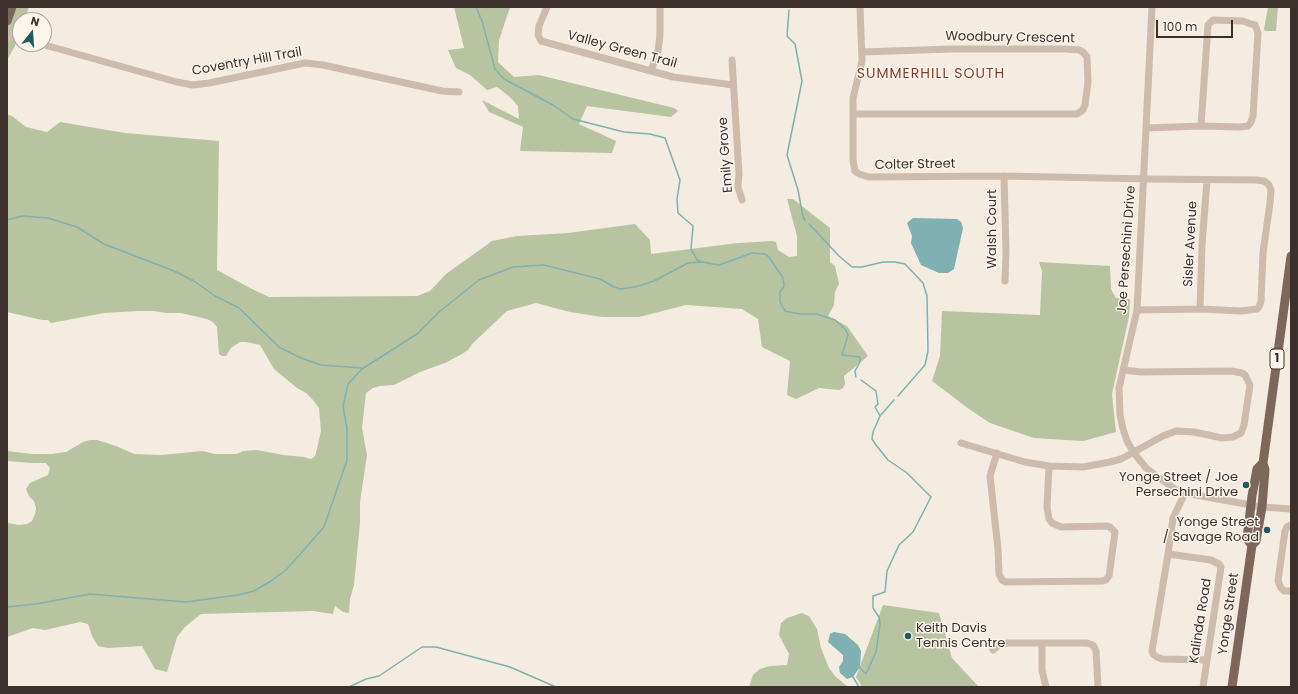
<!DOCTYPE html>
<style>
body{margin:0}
#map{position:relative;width:1298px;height:694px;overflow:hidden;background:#f4ebe1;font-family:Poppins,sans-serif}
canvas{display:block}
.frame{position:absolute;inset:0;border:8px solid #3b302b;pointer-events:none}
.north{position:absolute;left:12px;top:12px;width:40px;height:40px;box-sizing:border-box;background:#fbf5ee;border:1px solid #aea6a0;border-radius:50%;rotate:17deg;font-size:11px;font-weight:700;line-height:16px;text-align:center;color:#3b302b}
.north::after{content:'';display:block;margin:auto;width:14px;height:18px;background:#1f5a5e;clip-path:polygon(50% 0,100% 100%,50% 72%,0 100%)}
.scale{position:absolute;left:1156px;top:20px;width:77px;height:18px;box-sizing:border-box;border:2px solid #3b302b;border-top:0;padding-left:5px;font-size:12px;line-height:14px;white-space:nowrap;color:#3b302b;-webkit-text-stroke:3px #fbf5ee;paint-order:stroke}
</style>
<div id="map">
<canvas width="1298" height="694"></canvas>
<div class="frame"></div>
<div class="north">N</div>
<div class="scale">100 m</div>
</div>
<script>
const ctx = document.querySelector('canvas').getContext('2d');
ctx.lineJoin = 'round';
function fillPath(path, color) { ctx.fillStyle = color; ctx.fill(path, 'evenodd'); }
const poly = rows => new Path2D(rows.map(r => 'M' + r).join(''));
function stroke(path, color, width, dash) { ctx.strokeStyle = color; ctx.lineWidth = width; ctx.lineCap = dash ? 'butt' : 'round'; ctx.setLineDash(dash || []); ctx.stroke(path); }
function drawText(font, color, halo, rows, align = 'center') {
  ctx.font = font + ' Poppins,sans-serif'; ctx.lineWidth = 3; ctx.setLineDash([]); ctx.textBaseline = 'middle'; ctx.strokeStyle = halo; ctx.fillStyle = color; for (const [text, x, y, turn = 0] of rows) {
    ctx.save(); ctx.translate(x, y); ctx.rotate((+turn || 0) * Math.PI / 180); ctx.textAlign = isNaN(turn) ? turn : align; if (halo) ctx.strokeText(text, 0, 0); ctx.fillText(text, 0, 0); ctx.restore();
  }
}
fillPath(poly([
 [7,7,29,7,24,20,20,20,20,32,15,46,7,60],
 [454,7,510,7,499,40,498,62,514,77,539,75,674,108,678,111,671,117,587,106,579,124,616,141,612,153,520,151,523,127,489,112,482,100,519,119,518,106,510,97,497,87,487,90,470,75,456,68,448,50,464,48],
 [1268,7,1278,7,1276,31,1265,31,1264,29],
 [7,114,12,116,26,127,47,132,60,122,125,133,219,141,217,270,252,289,269,297,417,296,430,291,446,274,492,241,517,236,568,233,635,224,650,240,651,254,738,243,773,241,776,242,778,250,789,257,797,256,797,236,787,199,793,199,830,228,830,262,835,266,839,284,835,292,834,305,828,316,847,326,868,356,844,376,845,384,843,388,839,390,819,388,796,399,787,395,790,361,762,347,758,319,742,309,686,305,639,317,602,317,570,312,536,303,507,311,473,343,468,350,462,354,445,363,420,372,394,385,380,386,373,388,366,393,362,428,367,455,360,502,360,523,354,585,350,599,349,613,343,612,335,606,333,614,313,611,201,614,185,627,177,637,167,672,155,669,142,646,108,648,98,646,92,636,88,624,80,622,45,630,33,628,7,637,7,523,19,525,27,524,32,521,35,514,36,508,34,501,29,496,26,489,30,483,48,475,50,468,46,463,32,463,7,461,7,451,32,454,52,454,66,452,83,442,90,440,97,440,116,446,134,454,162,455,202,451,215,454,237,454,243,451,257,450,283,455,304,457,311,459,315,456,316,453,321,431,319,408,313,400,306,393,297,388,274,369,260,345,246,342,240,342,231,348,226,356,222,356,219,354,217,327,213,322,207,319,181,313,167,313,153,311,138,311,104,313,51,323,48,320,42,320,7,312],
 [1039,262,1110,266,1111,289,1116,298,1130,299,1129,317,1112,394,1116,432,1083,441,1034,438,990,423,969,409,932,381,940,356,942,311,1040,315,1042,271],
 [883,605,939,613,952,658,979,687,862,687,856,677],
 [802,613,809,616,817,629,821,648,829,668,835,676,848,687,749,687,753,675,760,669,770,666,787,665,789,654,779,635,781,623,787,618]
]), '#b8c4a0');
fillPath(poly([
 [913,218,957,219,961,222,963,228,954,269,948,273,939,273,921,265,911,243,912,236,907,223],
 [834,632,845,634,858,645,861,651,860,667,853,677,847,679,840,673,839,667,843,661,843,655,828,642,830,634]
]), '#7fb0b2');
stroke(poly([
 [476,7,482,21,495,69,504,79,553,105,573,119,624,132,650,134,665,138,680,180,677,199,678,213,693,226,691,249,697,260,700,261],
 [789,10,787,36,795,44,802,81,787,155,798,190,803,217,805,220],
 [7,220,22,216,48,218,77,227,104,244,174,271,194,281,215,296,239,308,279,347,301,358,321,365,361,368],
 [809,224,839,256,852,267,862,267,883,262,895,262,905,264,923,283,927,296,928,351,925,365,898,396],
 [861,380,876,391,878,404,875,407,880,416],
 [7,607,36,604,90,594,186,602,238,595,254,591,271,581,287,569,324,527,347,460,347,429,343,406,348,384,362,369,417,334,439,312,479,280,513,267,544,265,600,279,614,287,620,289,635,287,654,281,688,263,702,262,719,265,752,253,765,254,769,257,783,278,784,286,780,292,780,302,785,311,800,314,817,314,835,320,846,330,848,335,842,355,860,357,860,362,855,371,856,377],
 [859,667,866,674,876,652,880,624,879,617,873,608,873,596,885,592,887,571,899,545,913,532,931,497,907,473,888,460,876,445,872,439,873,432,880,416,894,400],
 [853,677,859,687],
 [349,687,366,679,379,676,422,647,436,647,510,667,556,687]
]), '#7fb0b2', 1.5);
stroke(poly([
 [547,7,539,26,538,35,541,41,673,77,733,85],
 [860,7,862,61,853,98,853,161,855,171,859,174,869,177,1004,176,1149,179,1257,180,1264,181,1269,185,1271,190,1270,203,1263,253,1261,301,1259,307,1257,309,1241,311,1200,309,1137,310],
 [1152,7,1137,310,1119,388,1120,415,1123,429,1127,441,1134,453,1146,468,1176,490,1185,493,1262,507,1291,509],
 [7,34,15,34,20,35],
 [7,37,20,42],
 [41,44,177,82,193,85,209,83,305,63,323,65,442,91,459,92],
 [732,60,739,174,738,187,742,200],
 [651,71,658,51,660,35,660,7],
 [853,114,1077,114,1083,110,1085,105,1088,82,1087,57,1083,52,1079,50,1066,49,951,49,862,52],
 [1146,128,1201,126,1240,127,1248,126,1251,122,1253,116,1258,33,1255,25,1251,24,1243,21,1213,20,1208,25,1201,126],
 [1004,176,1006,251,1005,281],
 [1200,309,1202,245,1207,180],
 [961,443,1025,462,1049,466,1083,467,1110,462,1121,459,1163,436,1176,431,1194,432,1222,438,1233,437,1241,433,1244,425,1250,385,1245,375,1242,373,1231,371,1141,372,1123,370],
 [997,453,990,476,998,549,999,574,1002,580,1006,582,1102,581,1106,580,1109,576,1115,532,1110,527,1107,526,1061,527,1052,523,1049,519,1047,507,1049,466],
 [1185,493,1173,518,1168,554,1152,651,1153,654,1157,657,1162,659,1207,660],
 [1291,525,1287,527,1285,531,1278,581,1281,588,1284,591,1291,591],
 [1168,554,1211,560,1219,564,1221,567,1203,687],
 [1042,644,1042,670,1046,687],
 [993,650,999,645,1008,643,1087,643,1093,645,1096,651,1098,687]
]), '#cdbbac', 7);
stroke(poly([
 [7,21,12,7],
 [1252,545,1247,539,1252,496,1257,469,1263,463],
 [1232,687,1252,545,1256,541,1262,507,1265,470,1263,463,1291,256]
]), '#7d675c', 9);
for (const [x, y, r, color] of [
 [1246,485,4,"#1f5a5e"],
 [1267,530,4,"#1f5a5e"],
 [908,636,4,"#1f5a5e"]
]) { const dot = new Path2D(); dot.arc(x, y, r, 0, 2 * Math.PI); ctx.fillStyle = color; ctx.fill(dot); stroke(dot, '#fbf5ee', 1.5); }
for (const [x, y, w] of [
 [1277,359,14]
]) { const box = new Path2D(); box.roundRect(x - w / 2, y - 10, w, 20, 3); ctx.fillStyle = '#fbf5ee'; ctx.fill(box); stroke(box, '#3b302b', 1); }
drawText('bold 12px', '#3b302b', null, [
 ["1",1277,359]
]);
drawText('13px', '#3b302b', '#fbf5ee', [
 ["Woodbury Crescent",1010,38,1],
 ["Valley Green Trail",622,50,15],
 ["Coventry Hill Trail",247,62,-10],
 ["Emily Grove",726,155,-94],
 ["Colter Street",915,165,-1],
 ["Walsh Court",993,229,-90],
 ["Sisler Avenue",1191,244,-87],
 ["Joe Persechini Drive",1127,250,-86],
 ["Yonge Street",1229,614,-82],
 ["Kalinda Road",1201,621,-81]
]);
drawText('13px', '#3b302b', '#fbf5ee', [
 ["Yonge Street / Joe",1238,478],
 ["Persechini Drive",1238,493],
 ["Yonge Street",1259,523],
 ["/ Savage Road",1259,538],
 ["Keith Davis",916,629,"left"],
 ["Tennis Centre",916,644,"left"]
], 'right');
ctx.letterSpacing = '1px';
drawText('14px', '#8c3b22', '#fbf5ee', [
 ["SUMMERHILL SOUTH",931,74]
]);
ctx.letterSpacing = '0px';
</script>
